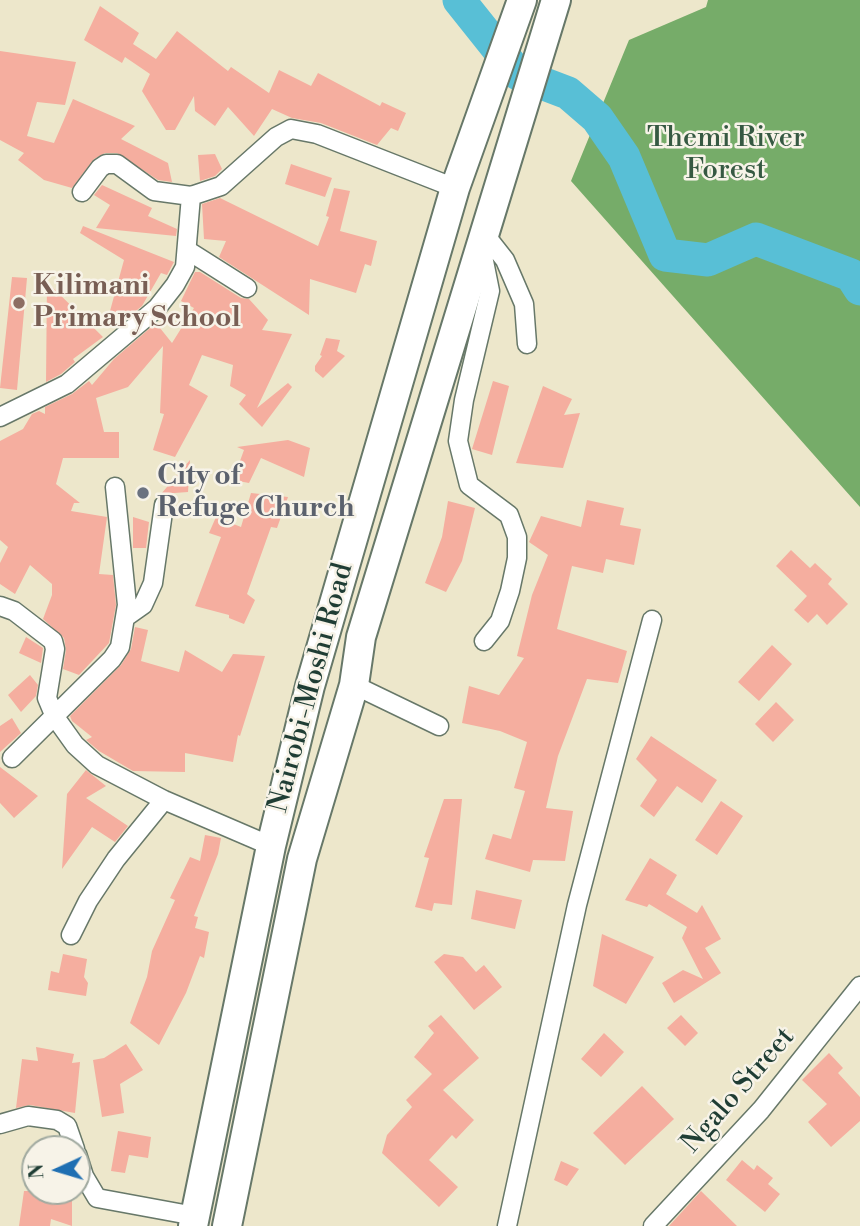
<!DOCTYPE html>
<style>
body{margin:0}
#map{position:relative;width:860px;height:1226px;overflow:hidden;background:#ede7cb;font-family:"Libre Bodoni",serif}
canvas{display:block}
.north{position:absolute;left:21px;top:1135px;width:70px;height:70px;box-sizing:border-box;background:#f7f3e8;border:2px solid #a1aaa0;border-radius:50%;rotate:266deg;font-size:19px;font-weight:700;line-height:28px;text-align:center;color:#1f3d34}
.north::after{content:'';display:block;margin:auto;width:24px;height:32px;background:#1f6fb2;clip-path:polygon(50% 0,100% 100%,50% 72%,0 100%)}
</style>
<div id="map">
<canvas width="860" height="1226"></canvas>
<div class="north">N</div>
</div>
<script>
const ctx = document.querySelector('canvas').getContext('2d');
ctx.lineJoin = 'round';
function fillPath(path, color) { ctx.fillStyle = color; ctx.fill(path, 'evenodd'); }
const poly = rows => new Path2D(rows.map(r => 'M' + r).join(''));
function stroke(path, color, width, dash) { ctx.strokeStyle = color; ctx.lineWidth = width; ctx.lineCap = dash ? 'butt' : 'round'; ctx.setLineDash(dash || []); ctx.stroke(path); }
function drawText(font, color, halo, rows, align = 'center') {
  ctx.font = font + ' "Libre Bodoni",serif'; ctx.lineWidth = 5; ctx.setLineDash([]); ctx.textBaseline = 'middle'; ctx.strokeStyle = halo; ctx.fillStyle = color; for (const [text, x, y, turn = 0] of rows) {
    ctx.save(); ctx.translate(x, y); ctx.rotate((+turn || 0) * Math.PI / 180); ctx.textAlign = isNaN(turn) ? turn : align; if (halo) ctx.strokeText(text, 0, 0); ctx.fillText(text, 0, 0); ctx.restore();
  }
}
fillPath(poly([
 [708,0,860,0,860,507,571,181,629,40,706,7]
]), '#76ac69');
stroke(poly([
 [459,0,518,74,568,93,597,118,624,157,665,255,708,260,756,239,851,275,860,289]
]), '#58bfd6', 33);
fillPath(poly([
 [100,6,139,33,133,44,156,59,177,31,228,71,231,67,269,93,279,70,311,86,318,73,380,106,382,102,406,113,398,131,391,128,377,145,321,123,292,118,272,109,254,136,228,107,215,126,195,111,194,96,175,130,166,130,142,91,150,74,125,57,122,63,84,40],
 [0,51,76,62,65,105,37,102,27,136,54,143,73,99,135,126,121,139,168,163,172,182,158,180,117,153,105,153,94,159,72,188,44,180,18,160,24,153,0,140],
 [215,154,222,169,215,176,200,181,198,155],
 [291,164,332,178,325,197,285,184],
 [102,185,152,208,148,216,177,229,176,236,96,228,110,205,94,195],
 [334,188,350,191,340,231,377,241,371,266,365,264,356,293,310,279,309,315,219,257,226,241,204,239,202,204,220,198,318,246,329,217,326,216],
 [83,226,174,262,167,275,161,273,142,306,131,315,110,311,124,260,80,233],
 [195,272,200,272,241,298,249,299,268,320,262,330,292,334,257,408,288,383,292,387,262,427,239,404,246,395,230,386,233,365,202,355,189,385,208,396,175,457,153,450,164,414,160,413,163,346,128,387,96,398,104,432,119,432,119,458,63,458,56,484,80,503,74,503,71,511,107,517,99,574,113,575,116,605,109,643,79,675,63,669,66,650,64,638,43,619,52,595,52,584,30,565,15,594,0,584,0,563,8,547,0,540,0,441,23,429,32,414,39,411,45,414,45,407,72,394,89,381,92,385,114,359,156,323,172,343,194,308,181,301],
 [12,277,27,278,17,390,0,388],
 [47,282,103,337,73,359,75,362,61,374,46,382],
 [326,338,340,340,337,351,345,356,323,378,315,371,315,366,322,356,320,355],
 [493,381,509,386,492,455,472,449],
 [543,386,572,399,564,415,580,413,563,468,516,463],
 [288,440,310,448,304,477,261,458,249,483,233,480,244,450,237,447],
 [190,460,188,492,161,494],
 [251,493,288,497,277,528,271,527,247,594,255,600,244,624,229,618,229,615,195,606,221,537,209,533,216,517,241,527],
 [587,500,624,508,620,525,641,529,634,565,606,559,603,573,572,566,557,629,627,651,618,683,587,679,558,756,546,808,573,811,565,861,533,860,530,872,485,859,493,834,511,839,525,791,514,788,527,742,500,731,462,723,469,686,499,695,524,658,517,656,532,595,548,555,529,542,541,516,581,527],
 [448,501,475,508,462,561,446,592,425,583,442,537],
 [133,517,149,522,146,548,133,548],
 [791,550,810,568,815,563,832,579,828,584,848,604,827,625,817,614,808,623,794,610,807,596,776,566],
 [135,627,148,630,141,661,179,672,185,650,222,672,233,654,265,656,240,736,238,735,233,762,185,753,185,772,133,771,99,751,86,740,92,737,72,721,70,716,121,665,131,649],
 [26,637,43,648,41,663,19,653],
 [772,645,792,664,759,701,738,682],
 [30,675,38,685,36,696,21,712,8,695],
 [776,702,794,720,773,742,755,724],
 [12,718,21,733,0,752,0,726],
 [651,736,717,780,702,803,677,786,654,817,640,806,657,780,636,759],
 [0,767,38,796,14,818,0,803],
 [86,770,106,786,86,798,128,826,115,842,92,827,62,869,67,794],
 [444,799,462,799,452,905,434,903,432,911,415,907,429,858,424,857],
 [721,801,743,816,717,855,695,840],
 [205,835,221,838,218,854,194,916,198,917,195,928,209,932,204,958,200,956,186,993,159,1045,130,1023,147,977,152,951,175,900,170,898,190,857,200,861],
 [650,858,677,875,666,894,697,913,702,905,721,939,705,948,721,973,674,1003,662,983,683,970,703,979,682,938,687,927,649,904,647,907,625,900],
 [476,890,522,900,515,929,471,919],
 [602,934,654,957,626,1004,593,986],
 [63,954,87,959,84,977,88,983,86,996,48,990,51,971,59,973],
 [444,954,463,957,476,972,484,965,502,987,474,1010,434,962],
 [441,1015,479,1058,443,1090,474,1120,456,1139,452,1135,429,1160,458,1187,439,1207,382,1153,387,1135,412,1107,406,1100,432,1074,414,1057,434,1033,428,1026],
 [681,1015,698,1033,685,1046,667,1028],
 [604,1033,624,1052,601,1077,581,1059],
 [126,1044,143,1070,120,1084,124,1113,102,1117,93,1060,104,1058],
 [36,1047,74,1054,72,1063,80,1062,75,1113,30,1105,16,1108,22,1059,38,1061],
 [829,1053,843,1068,838,1073,860,1097,860,1121,831,1147,808,1122,827,1104,802,1080],
 [642,1086,674,1119,625,1165,593,1133],
 [118,1131,151,1137,148,1158,129,1155,125,1173,111,1171],
 [742,1160,754,1170,757,1165,773,1178,768,1184,780,1194,765,1212,726,1180],
 [561,1161,579,1169,567,1186,554,1180],
 [24,1191,72,1191,72,1226,51,1219,50,1226,19,1226],
 [701,1191,737,1226,669,1226]
]), '#f5ae9f');
const minor = poly([
 [82,192,100,168,106,164,117,164,154,191,191,196,221,186,276,137,291,129,317,134,455,188],
 [483,232,505,260,524,304,527,344],
 [481,246,490,291,464,400,458,441,469,485,509,515,517,537,517,558,510,591,500,621,484,641],
 [187,250,247,288],
 [0,417,67,384,157,308,175,285,185,267,191,196],
 [0,606,14,611,53,641,55,649,47,698,55,717,75,745,97,765,164,800,271,846],
 [126,617,143,605,153,583,164,505],
 [354,685,439,726],
 [12,758,112,659,120,647,127,605,115,487],
 [71,935,88,901,116,859,164,800],
 [0,1124,28,1116,57,1120,67,1126,75,1149],
 [77,1154,84,1176,97,1198,195,1216],
 [507,1226,577,905,652,620],
 [653,1226,761,1110,860,986]
]);
const trunk = poly([
 [193,1226,271,846,310,686,455,188,522,0],
 [227,1226,302,859,354,685,361,637,556,0]
]);
stroke(minor, '#677869', 21);
stroke(trunk, '#677869', 32);
stroke(minor, '#fff', 18);
stroke(trunk, '#fff', 28);
for (const [x, y, r, color] of [
 [19,303,7,"#8d6e63"],
 [143,493,7,"#6b7280"]
]) { const dot = new Path2D(); dot.arc(x, y, r, 0, 2 * Math.PI); ctx.fillStyle = color; ctx.fill(dot); stroke(dot, '#f7f3e8', 2.5); }
drawText('28px', '#365942', '#f7f3e8', [
 ["Themi River",726,139],
 ["Forest",726,171]
]);
drawText('bold 28px', '#785e54', '#f7f3e8', [
 ["Kilimani",33,287],
 ["Primary School",33,319]
], 'left');
drawText('bold 28px', '#5b616d', '#f7f3e8', [
 ["City of",157,477],
 ["Refuge Church",157,509]
], 'left');
drawText('28px', '#1f3d34', '#f7f3e8', [
 ["Nairobi-Moshi Road",312,688,-75],
 ["Ngalo Street",739,1091,-49]
]);
</script>
